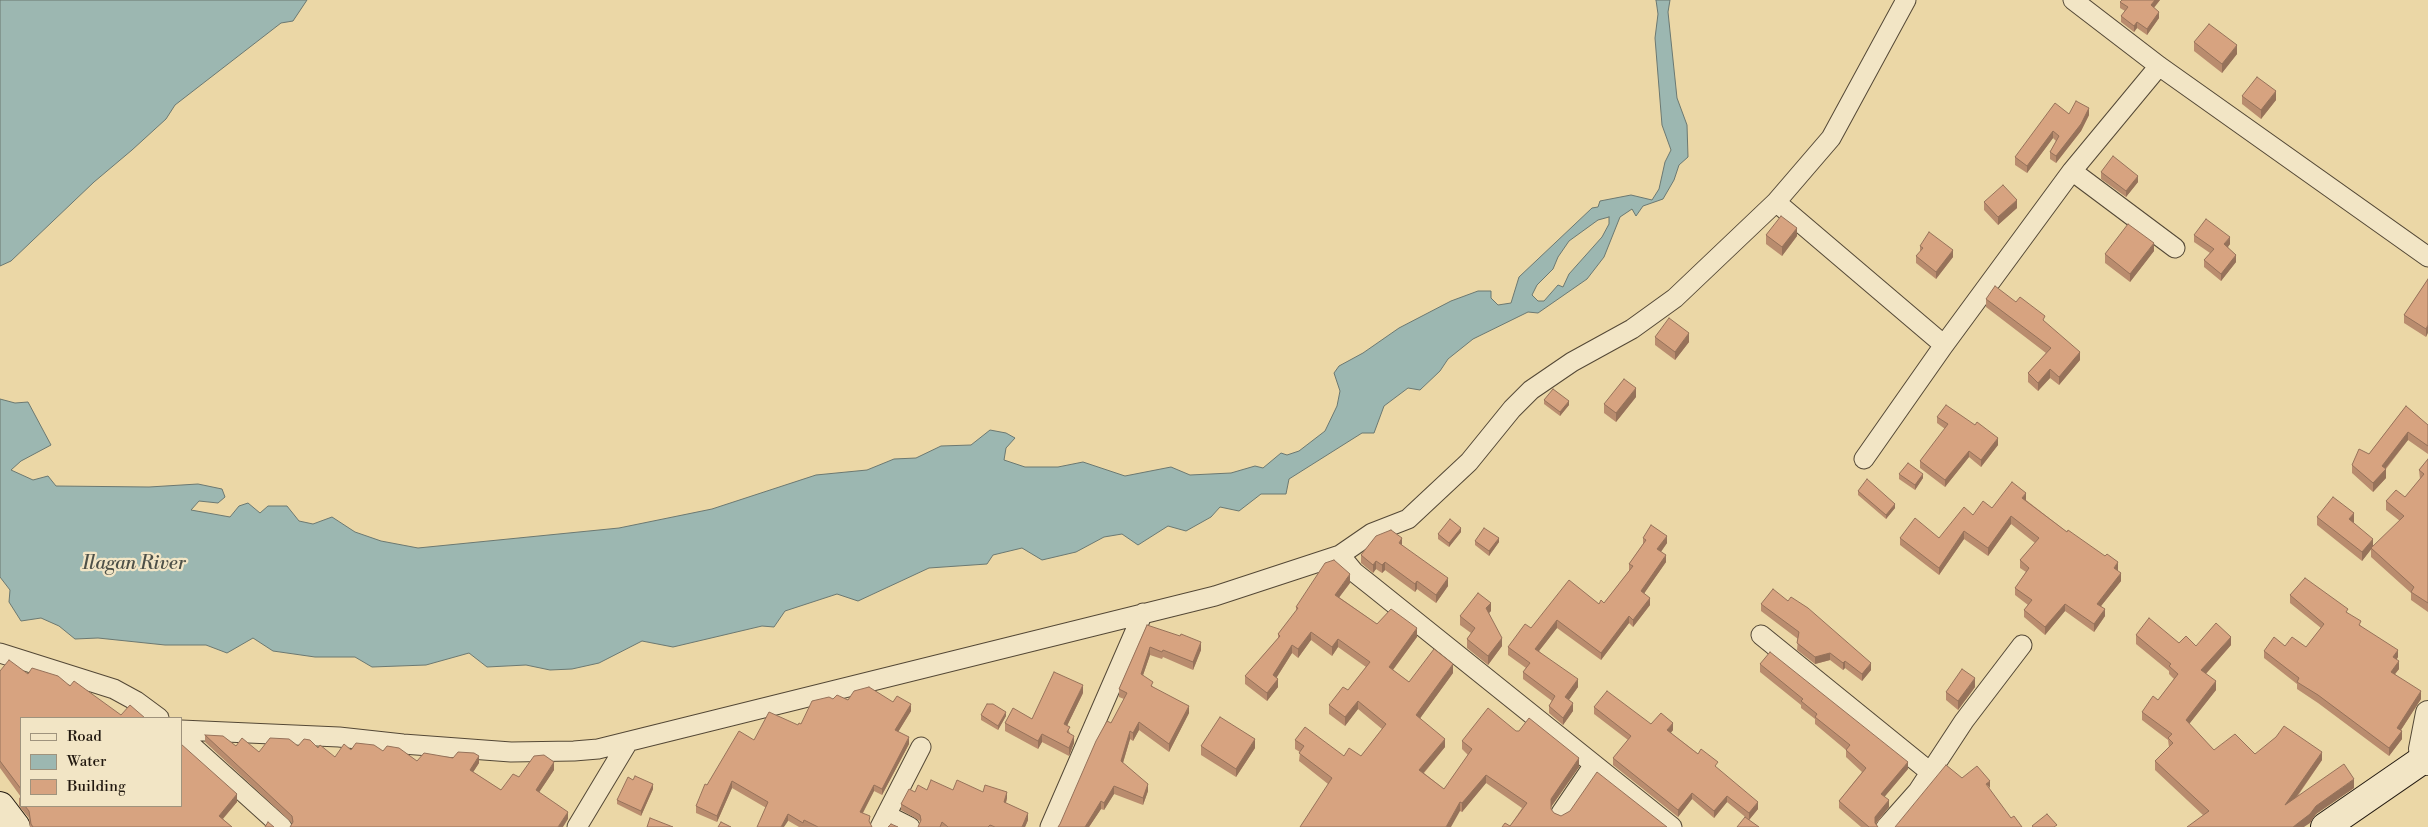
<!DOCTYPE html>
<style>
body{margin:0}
#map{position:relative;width:2428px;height:827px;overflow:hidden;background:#ebd7a6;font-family:"Libre Bodoni",serif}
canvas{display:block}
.legend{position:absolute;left:20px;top:717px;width:162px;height:90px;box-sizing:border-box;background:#f2e5c5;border:1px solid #9f937d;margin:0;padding:6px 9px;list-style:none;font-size:15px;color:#221910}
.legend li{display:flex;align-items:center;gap:10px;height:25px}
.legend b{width:25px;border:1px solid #9f937d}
</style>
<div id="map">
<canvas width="2428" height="827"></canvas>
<ul class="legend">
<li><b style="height:6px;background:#f2e5c5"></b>Road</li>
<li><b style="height:14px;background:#9cb7b1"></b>Water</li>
<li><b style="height:14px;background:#d7a380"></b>Building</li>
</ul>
</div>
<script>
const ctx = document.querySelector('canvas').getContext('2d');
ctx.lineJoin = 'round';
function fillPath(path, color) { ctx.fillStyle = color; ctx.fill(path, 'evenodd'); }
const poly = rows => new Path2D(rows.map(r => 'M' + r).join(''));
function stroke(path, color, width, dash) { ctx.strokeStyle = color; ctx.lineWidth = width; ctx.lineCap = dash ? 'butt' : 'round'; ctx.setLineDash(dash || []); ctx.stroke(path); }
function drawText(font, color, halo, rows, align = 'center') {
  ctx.font = font + ' "Libre Bodoni",serif'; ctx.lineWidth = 4.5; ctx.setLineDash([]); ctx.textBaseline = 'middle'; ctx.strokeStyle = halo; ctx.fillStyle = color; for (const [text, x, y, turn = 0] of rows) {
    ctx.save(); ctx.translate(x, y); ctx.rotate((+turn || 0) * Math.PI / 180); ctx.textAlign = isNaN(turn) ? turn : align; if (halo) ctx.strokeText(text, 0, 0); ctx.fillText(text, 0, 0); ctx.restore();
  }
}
const water = poly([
 [0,0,307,0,293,21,281,23,175,105,166,119,132,150,94,182,11,261,0,266,0,0],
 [1656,0,1670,0,1668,12,1677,98,1687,125,1688,157,1679,165,1674,180,1663,199,1643,206,1636,216,1632,209,1620,217,1604,257,1587,279,1538,313,1528,312,1473,339,1448,359,1440,371,1420,390,1408,388,1384,406,1374,433,1362,433,1289,479,1286,494,1261,494,1239,511,1220,507,1211,517,1186,531,1168,526,1138,545,1122,534,1104,537,1076,552,1042,560,1022,548,993,555,987,564,929,568,858,601,837,594,785,611,774,627,762,626,673,647,642,641,599,663,572,669,550,670,526,665,487,667,469,653,426,665,372,667,355,657,315,657,273,651,253,638,227,653,206,645,165,645,98,638,75,639,59,626,41,618,21,621,9,602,10,590,0,577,0,399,15,403,28,402,51,445,21,461,11,470,33,480,48,476,56,486,149,487,198,484,222,489,225,497,218,503,199,501,191,510,230,517,239,506,248,503,260,513,268,506,287,506,299,521,313,524,332,517,355,532,381,541,418,548,619,528,712,509,816,475,867,470,894,459,916,458,941,446,971,445,990,430,1006,433,1015,438,1006,448,1004,460,1025,467,1058,467,1083,462,1125,476,1171,467,1190,475,1231,473,1255,466,1263,468,1281,453,1287,455,1299,451,1325,431,1337,406,1340,391,1334,373,1339,366,1363,353,1399,328,1451,301,1478,291,1491,291,1491,298,1498,305,1511,303,1519,277,1592,208,1598,207,1600,201,1631,195,1652,200,1659,189,1665,162,1671,150,1662,125,1655,38,1658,14,1656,0],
 [1609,217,1609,224,1602,237,1569,274,1563,287,1558,285,1544,301,1538,301,1532,295,1537,285,1553,269,1558,257,1569,241,1598,220,1609,217]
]);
fillPath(water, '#9cb7b1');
stroke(water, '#6b7871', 1);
const minor = poly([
 [2073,0,2159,66,2428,257],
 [2072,171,2175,248],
 [1776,202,1944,345],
 [1864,459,1944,345,2072,171,2159,66],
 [1340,555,1354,572,1373,587,1672,827],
 [1761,635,1930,772],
 [0,653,114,689,136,701,159,718],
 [181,730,339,737,403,744,511,752,574,751,598,749,1215,596,1340,555,1372,533,1408,519,1469,462,1512,409,1531,390,1572,362,1632,329,1675,298,1776,202,1831,138,1906,0],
 [181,736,282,827],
 [1561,813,1593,766],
 [886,815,910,827],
 [577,827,628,742],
 [880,827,921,747],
 [1050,827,1143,613],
 [1886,827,1918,791,1964,721,2022,645]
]);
const tertiary = poly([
 [2428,713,2421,749,2428,763]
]);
const secondary = poly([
 [0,806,16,827],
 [2325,827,2428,756]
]);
stroke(minor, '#544836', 21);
stroke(tertiary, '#544836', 26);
stroke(secondary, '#221910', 30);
stroke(minor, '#f2e5c5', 19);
stroke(tertiary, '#f2e5c5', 24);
stroke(secondary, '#f2e5c5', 28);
fillPath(poly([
 [2122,0,2160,0,2154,8,2159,18,2147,35,2137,28,2134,32,2121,22,2121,16,2125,11,2120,8,2120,2],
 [2194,42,2237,54,2222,73,2194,51],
 [2242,96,2276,100,2261,119,2242,104],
 [2069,114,2089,115,2081,131,2056,163,2050,159,2050,152,2056,141,2053,138,2027,173,2015,165,2015,157],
 [2101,172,2138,182,2126,197,2101,179],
 [1984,202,2017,208,1998,225,1984,210],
 [1766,235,1797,236,1782,256,1766,244],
 [2194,235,2230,244,2228,247,2236,262,2221,281,2204,267,2204,260,2210,253,2194,242],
 [1920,246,1953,257,1936,279,1916,263,1916,256,1920,252],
 [2154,251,2130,282,2105,263,2105,254],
 [2428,279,2426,337,2404,323,2404,315],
 [1986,299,2016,302,2045,322,2080,360,2059,385,2050,378,2038,391,2028,382,2028,373,2046,353,1986,307],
 [1655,337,1689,342,1675,360,1655,345],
 [1636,397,1616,422,1604,413,1604,404],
 [1544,400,1569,405,1560,416,1544,404],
 [2406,406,2428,425,2428,454,2408,440,2386,469,2386,478,2373,492,2352,473,2352,465,2369,454],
 [1937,417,1998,445,1981,467,1969,457,1945,487,1920,468,1920,461,1945,429,1937,423],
 [2428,459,2428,612,2411,600,2411,593,2371,557,2371,549,2362,561,2317,525,2317,517,2354,522,2353,523,2373,547,2400,521,2386,510,2386,501,2405,497,2420,479,2419,470],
 [1899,474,1923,478,1915,490,1899,479],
 [1858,491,1895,508,1886,519,1858,495],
 [2026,500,2067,532,2118,570,2117,571,2121,581,2101,606,2105,616,2094,632,2065,611,2045,635,2024,617,2024,610,2028,605,2015,595,2015,588,2026,572,2020,568,2020,560,2035,543,2011,524,1988,556,1964,539,1939,575,1900,545,1900,538,1939,538,1973,515,1992,508],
 [1461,532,1449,547,1438,539,1438,534],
 [1643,538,1667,543,1661,552,1666,562,1644,593,1650,605,1633,627,1629,623,1601,660,1557,628,1539,651,1578,687,1569,700,1573,711,1563,725,1549,713,1549,706,1552,701,1523,679,1523,672,1526,668,1508,655,1508,647,1531,628,1604,603,1629,571,1629,564,1643,544],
 [1475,541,1499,542,1489,556,1475,545],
 [1402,545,1448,586,1436,603,1417,589,1415,592,1385,570,1382,573,1376,569,1373,573,1361,563,1361,555],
 [1350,583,1339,597,1377,624,1417,637,1393,670,1409,682,1453,673,1420,718,1445,747,1424,773,1444,789,1468,755,1462,749,1462,741,1516,731,1579,767,1551,807,1551,810,1554,813,1561,816,1667,827,1510,826,1522,808,1486,783,1462,812,1460,811,1328,784,1299,761,1300,752,1295,749,1295,740,1344,756,1361,756,1382,729,1358,709,1345,726,1329,714,1329,705,1348,690,1366,667,1338,647,1332,656,1311,640,1298,658,1292,653,1277,677,1278,687,1267,701,1245,684,1245,676,1278,638,1278,634,1296,611,1296,607],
 [2290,595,2348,613,2361,626,2398,657,2396,660,2399,669,2395,674,2421,699,2401,730,2402,739,2389,756,2318,703,2297,689,2297,684,2264,658,2264,651,2285,646,2306,647,2321,628,2290,603],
 [1761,604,1871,670,1862,681,1845,668,1843,670,1830,660,1815,664,1797,650,1798,639,1761,611],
 [1491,611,1489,613,1502,646,1488,665,1467,648,1467,639,1471,633,1460,625,1460,616],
 [1147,625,1201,650,1193,670,1163,657,1162,659,1150,655,1143,675,1153,687,1189,713,1169,752,1139,730,1133,741,1130,739,1123,763,1148,791,1143,805,1114,794,1104,810,1101,809,1089,827,1058,827,1060,824,1111,723,1124,699,1119,697,1119,689],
 [2136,635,2196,646,2231,645,2206,674,2216,690,2189,724,2214,750,2322,760,2297,797,2354,788,2316,814,2310,823,2203,815,2155,770,2155,761,2169,747,2168,740,2142,720,2142,712,2158,700,2174,679,2169,674,2169,671,2136,644],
 [1760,664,1908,769,1884,797,1889,807,1876,824,1878,827,1861,827,1839,808,1839,801,1862,772,1846,757,1846,750,1815,724,1815,719,1801,708,1801,705,1760,672],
 [0,671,28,674,70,686,121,715,145,718,21,718,21,806,181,806,237,802,223,819,232,827,30,827,29,818,19,806,19,798,21,797,0,768],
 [1975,687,1958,710,1946,700,1946,692],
 [1083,693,1067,726,1074,743,1069,756,1042,742,1038,749,1005,731,1005,723,1032,719],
 [833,699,893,702,911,711,898,732,909,744,882,795,874,791,863,813,872,827,799,827,732,788,717,822,696,813,696,806,707,785,754,740,801,724],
 [1594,707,1651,724,1673,730,1671,733,1718,769,1758,809,1749,820,1727,802,1714,818,1692,799,1678,817,1613,765,1613,758,1628,740,1594,714],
 [981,715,1006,716,998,730,981,720],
 [205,735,236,746,259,752,298,746,318,748,335,757,351,750,383,751,417,761,479,763,473,772,501,790,519,777,554,770,539,792,568,819,292,823,205,742],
 [1201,746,1255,748,1236,777,1201,755],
 [633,780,653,789,641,816,617,804,617,800],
 [927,790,953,790,983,792,1007,798,1006,803,1028,820,1025,827,918,827,920,823,920,821,901,810,901,804,915,792]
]), '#b98c6e');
fillPath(poly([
 [2155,0,2160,0,2151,11,2151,5],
 [2159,12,2159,18,2147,35,2147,29],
 [2137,22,2137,28,2134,32,2134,26],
 [2237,45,2237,54,2222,73,2222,64],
 [2276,91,2276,100,2261,119,2261,110],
 [2089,108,2089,115,2081,131,2056,163,2056,156],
 [2053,131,2053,138,2027,173,2027,166],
 [2138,176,2138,182,2126,197,2126,191],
 [2017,200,2017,208,1998,225,1998,217],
 [1797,228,1797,236,1782,256,1782,247],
 [2230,237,2230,244,2224,252,2224,244],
 [2154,243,2154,251,2130,282,2130,274],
 [1953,250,1953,257,1936,279,1936,272],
 [2236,255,2236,262,2221,281,2221,274],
 [2428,325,2428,333,2426,337,2426,329],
 [1689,333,1689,342,1675,360,1675,352],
 [2080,352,2080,360,2059,385,2059,377],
 [2050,369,2050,378,2038,391,2038,383],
 [1636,388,1636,397,1616,422,1616,413],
 [1569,401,1569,405,1560,416,1560,412],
 [2408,432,2408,440,2384,470,2386,469,2386,478,2373,492,2373,483,2382,466],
 [1998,438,1998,445,1981,467,1981,460],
 [1969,451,1969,457,1945,487,1945,480],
 [1923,474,1923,478,1915,490,1915,485],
 [2026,493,2026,500,2022,506,2022,498],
 [1895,504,1895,508,1886,519,1886,515],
 [2354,513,2354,522,2349,528,2349,519],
 [2011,516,2011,524,1988,556,1988,548],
 [1461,528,1461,532,1449,547,1449,543],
 [1964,531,1964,539,1939,575,1939,568],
 [1667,536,1667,543,1657,557,1657,549],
 [1402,538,1402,546,1399,543],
 [1499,538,1499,542,1489,556,1489,551],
 [2373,539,2373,547,2362,561,2362,552],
 [1666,555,1666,562,1641,598,1641,591],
 [1376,561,1376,569,1373,573,1373,565],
 [1385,562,1385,570,1382,573,1382,565],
 [2118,562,2118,570,2114,575,2114,568],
 [2121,573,2121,581,2097,611,2097,604],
 [1350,574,1350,583,1335,603,1335,595],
 [1448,578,1448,586,1436,603,1436,595],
 [1417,581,1417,589,1415,592,1415,584],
 [1650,598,1650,605,1633,627,1633,620],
 [1491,603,1491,611,1486,616,1486,608],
 [2065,604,2065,611,2045,635,2045,627],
 [2105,609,2105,616,2094,632,2094,624],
 [1629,616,1629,623,1601,660,1601,653],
 [1557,620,1557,628,1535,656,1535,649],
 [1417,628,1417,637,1389,675,1389,667],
 [1311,632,1311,640,1298,658,1298,649],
 [2231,637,2231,645,2201,679,2201,670],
 [1502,638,1502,646,1488,665,1488,656],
 [1338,639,1338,647,1332,656,1332,647],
 [1201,642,1201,650,1193,670,1193,662],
 [1292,645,1292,653,1273,683,1273,675],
 [1150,647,1150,655,1141,681,1141,674],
 [2398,650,2398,657,2393,665,2393,657],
 [1830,653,1830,660,1815,664,1815,657],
 [1845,661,1845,668,1843,670,1843,663],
 [2399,661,2399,669,2391,679,2391,672],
 [1871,663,1871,670,1862,681,1862,674],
 [1453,664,1453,673,1416,724,1416,715],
 [1975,678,1975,687,1958,710,1958,701],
 [1278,679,1278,687,1267,701,1267,693],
 [1578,679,1578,687,1565,705,1565,697],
 [2216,681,2216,690,2186,728,2186,720],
 [1083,685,1083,693,1064,732,1064,724],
 [2421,691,2421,699,2397,736,2397,728],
 [1358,701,1358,709,1345,726,1345,717],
 [1573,703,1573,711,1563,725,1563,718],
 [911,704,911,711,895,737,895,730],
 [1189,706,1189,713,1169,752,1169,744],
 [1006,712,1006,716,998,730,998,726],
 [1139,722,1139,730,1133,741,1133,733],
 [1673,723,1673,730,1667,737,1667,730],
 [1130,731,1130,739,1121,769,1121,761],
 [2402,731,2402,739,2389,756,2389,748],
 [1042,734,1042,742,1038,749,1038,741],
 [1074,736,1074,743,1069,756,1069,748],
 [909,737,909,744,882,795,882,789],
 [1255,739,1255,748,1236,777,1236,769],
 [1445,739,1445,747,1419,778,1419,770],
 [2322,752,2322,760,2285,813,2285,805],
 [479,756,479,763,470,777,470,770],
 [1579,758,1579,767,1551,807,1551,817,1551,799],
 [554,762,554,770,536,797,536,790],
 [1908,762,1908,769,1881,801,1881,794],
 [1486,775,1486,783,1462,812,1462,803],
 [2354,779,2354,788,2316,814,2310,823,2304,827,2293,827,2316,806],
 [732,781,732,788,717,822,717,816],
 [1990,781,1990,788,1986,784],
 [653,784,653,789,641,816,641,811],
 [1148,784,1148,791,1143,805,1143,798],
 [874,785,874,791,860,818,860,812],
 [1114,786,1114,794,1104,810,1104,803],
 [1007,792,1007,798,1004,809,1004,802],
 [1692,793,1692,799,1678,817,1678,810],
 [237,794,237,802,219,823,219,816],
 [1727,796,1727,802,1714,818,1714,811],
 [1889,800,1889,807,1875,824,1875,817],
 [1101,801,1101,809,1089,827,1085,827],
 [1460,802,1460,811,1451,827,1446,827],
 [1758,802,1758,809,1749,820,1749,813],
 [568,812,568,819,563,827,558,827],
 [1028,813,1028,820,1025,827,1022,827],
 [788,814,788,821,784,827,781,827]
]), '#96725a');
const building = poly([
 [2122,0,2155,0,2151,5,2159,12,2147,29,2137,22,2134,26,2121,16,2128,7,2120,2,2122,0],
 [2209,24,2237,45,2222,64,2194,42,2209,24],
 [2257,77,2276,91,2261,110,2242,96,2257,77],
 [2076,101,2089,108,2081,124,2056,156,2050,152,2059,136,2053,131,2027,166,2015,157,2055,103,2069,114,2076,101],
 [2113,156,2138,176,2126,191,2101,172,2113,156],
 [2003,185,2017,200,1998,217,1984,202,2003,185],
 [1781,216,1797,228,1782,247,1766,235,1781,216],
 [2206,219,2230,237,2224,244,2236,255,2221,274,2204,260,2214,249,2194,235,2206,219],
 [2128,224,2154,243,2130,274,2105,254,2128,224],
 [1929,232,1953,250,1936,272,1916,256,1923,248,1920,246,1929,232],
 [2428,279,2428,325,2426,329,2404,315,2428,279],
 [1995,286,2016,302,2020,297,2045,316,2043,320,2080,352,2059,377,2050,369,2038,383,2028,373,2051,348,1986,299,1995,286],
 [1669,318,1689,333,1675,352,1655,337,1669,318],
 [1624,379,1636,388,1616,413,1604,404,1624,379],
 [1553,389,1569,401,1560,412,1544,400,1553,389],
 [1946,405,1975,425,1977,422,1998,438,1981,460,1969,451,1945,480,1920,461,1948,424,1937,417,1946,405],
 [2406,406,2428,425,2428,446,2408,432,2382,466,2386,469,2373,483,2352,465,2359,449,2369,454,2406,406],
 [2428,459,2428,603,2411,592,2414,587,2371,548,2404,516,2386,501,2396,490,2405,497,2424,474,2419,470,2428,459],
 [1908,463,1923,474,1915,485,1899,474,1908,463],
 [1867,479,1895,504,1886,515,1858,491,1867,479],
 [2012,482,2026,493,2022,498,2067,532,2068,530,2105,556,2107,554,2118,562,2114,568,2121,573,2097,604,2105,609,2094,624,2065,604,2045,627,2024,610,2032,600,2015,588,2029,568,2020,560,2039,538,2011,516,1988,548,1964,531,1939,568,1900,538,1915,518,1939,538,1964,507,1973,515,1983,501,1992,508,2012,482],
 [2333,497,2354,513,2349,519,2373,539,2362,552,2317,517,2333,497],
 [1450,519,1461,528,1449,543,1438,534,1450,519],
 [1651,525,1667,536,1657,549,1666,555,1641,591,1650,598,1633,620,1629,616,1601,653,1557,620,1535,649,1578,679,1565,697,1573,703,1563,718,1549,706,1555,696,1523,672,1530,663,1508,647,1525,624,1531,628,1569,580,1599,604,1601,600,1604,603,1633,566,1629,564,1646,540,1643,538,1651,525],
 [1484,528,1499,538,1489,551,1475,541,1484,528],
 [1391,530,1402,538,1399,543,1448,578,1436,595,1417,581,1415,584,1385,562,1382,565,1376,561,1373,565,1361,555,1376,536,1391,530],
 [1334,560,1350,574,1335,595,1377,624,1391,609,1417,628,1389,667,1409,682,1434,649,1453,664,1416,715,1445,739,1419,770,1444,789,1472,749,1462,741,1488,708,1516,731,1519,731,1529,718,1579,758,1551,799,1551,809,1554,813,1561,816,1570,811,1597,772,1667,827,1502,827,1505,823,1510,826,1527,803,1486,775,1462,803,1460,802,1446,827,1300,827,1332,778,1299,753,1304,746,1295,740,1305,727,1344,756,1349,748,1361,756,1386,724,1358,701,1345,717,1329,705,1343,687,1348,690,1370,662,1338,639,1332,647,1311,632,1298,649,1292,645,1273,675,1278,679,1267,693,1245,676,1280,636,1278,634,1298,608,1296,607,1325,563,1334,560],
 [2305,578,2348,609,2346,612,2361,621,2359,625,2398,650,2393,657,2399,661,2391,672,2421,691,2397,728,2402,731,2389,748,2318,695,2297,682,2299,678,2264,651,2274,637,2285,646,2292,637,2306,647,2324,624,2290,595,2305,578],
 [1773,589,1788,601,1791,597,1808,608,1871,663,1862,674,1845,661,1843,663,1830,653,1815,657,1797,643,1799,632,1761,604,1773,589],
 [1478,593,1491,603,1486,608,1502,638,1488,656,1467,639,1475,628,1460,616,1478,593],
 [2149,618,2179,643,2186,636,2196,646,2216,623,2231,637,2201,670,2216,681,2186,720,2214,750,2235,734,2255,754,2276,737,2284,726,2322,752,2285,805,2344,764,2354,779,2316,806,2310,814,2293,827,2187,827,2209,811,2155,761,2173,743,2168,738,2172,734,2142,712,2153,696,2158,700,2178,674,2169,666,2171,664,2136,635,2149,618],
 [1147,625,1180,636,1181,634,1201,642,1193,662,1163,650,1162,652,1150,647,1141,674,1153,682,1151,686,1189,706,1169,744,1139,722,1133,733,1130,731,1121,761,1148,784,1143,798,1114,786,1104,803,1101,801,1085,827,1058,827,1060,824,1096,741,1107,721,1111,723,1127,693,1119,689,1147,625],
 [1770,652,1908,762,1881,794,1889,800,1875,817,1875,823,1878,827,1869,827,1839,801,1866,768,1846,750,1850,745,1815,717,1817,714,1801,701,1803,699,1760,664,1770,652],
 [9,660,28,674,32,668,58,676,70,686,74,681,121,715,130,705,145,718,21,718,21,789,0,761,0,671,9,660],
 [1962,669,1975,678,1958,701,1946,692,1962,669],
 [1054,672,1083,685,1064,724,1070,727,1067,732,1074,736,1069,748,1042,734,1038,741,1005,723,1013,708,1032,719,1054,672],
 [869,687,893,702,897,696,911,704,895,730,909,737,882,789,874,785,860,812,870,816,869,821,872,827,818,827,804,820,803,823,788,814,781,827,757,827,768,802,732,781,717,816,696,806,705,784,707,785,739,731,754,740,769,712,798,725,799,723,801,724,812,701,829,697,833,699,837,695,848,700,854,691,869,687],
 [1607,691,1651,724,1661,713,1673,723,1667,730,1698,754,1701,749,1718,762,1715,766,1758,802,1749,813,1727,796,1714,811,1692,793,1678,810,1613,758,1631,736,1594,707,1607,691],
 [987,704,993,704,1006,712,998,726,981,715,987,704],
 [1220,717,1255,739,1236,769,1201,746,1220,717],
 [205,735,223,736,236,746,242,738,259,752,270,738,289,739,298,746,304,739,310,740,318,748,320,745,335,757,344,744,351,750,356,743,374,745,383,751,387,746,399,748,417,761,424,753,453,758,458,752,474,753,479,756,470,770,501,790,513,774,519,777,534,756,544,755,554,762,536,790,568,812,558,827,290,827,293,822,292,816,205,735],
 [181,744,237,794,219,816,232,827,33,827,31,824,29,811,25,806,181,806,181,744],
 [1946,765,1962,778,1977,766,1990,781,1986,784,2011,818,2014,816,2022,827,1895,827,1946,765],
 [635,776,653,784,641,811,617,800,628,777,633,780,635,776],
 [931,780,953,790,957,780,983,792,985,785,1007,792,1004,802,1028,813,1022,827,995,827,990,825,988,827,948,827,942,822,940,827,918,827,921,820,920,815,901,804,909,789,915,792,918,785,927,790,931,780],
 [2047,814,2057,825,2054,827,2033,827,2032,826,2047,814],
 [1745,817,1759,827,1737,827,1745,817],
 [650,818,673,827,647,827,650,818],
 [268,822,274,827,265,827,268,822],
 [721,822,731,827,718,827,721,822],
 [891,824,898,827,888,827,891,824]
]);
fillPath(building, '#d7a380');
stroke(building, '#96725a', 1);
drawText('italic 19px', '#4d5048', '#f2e5c5', [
 ["Ilagan River",134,564]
]);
</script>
